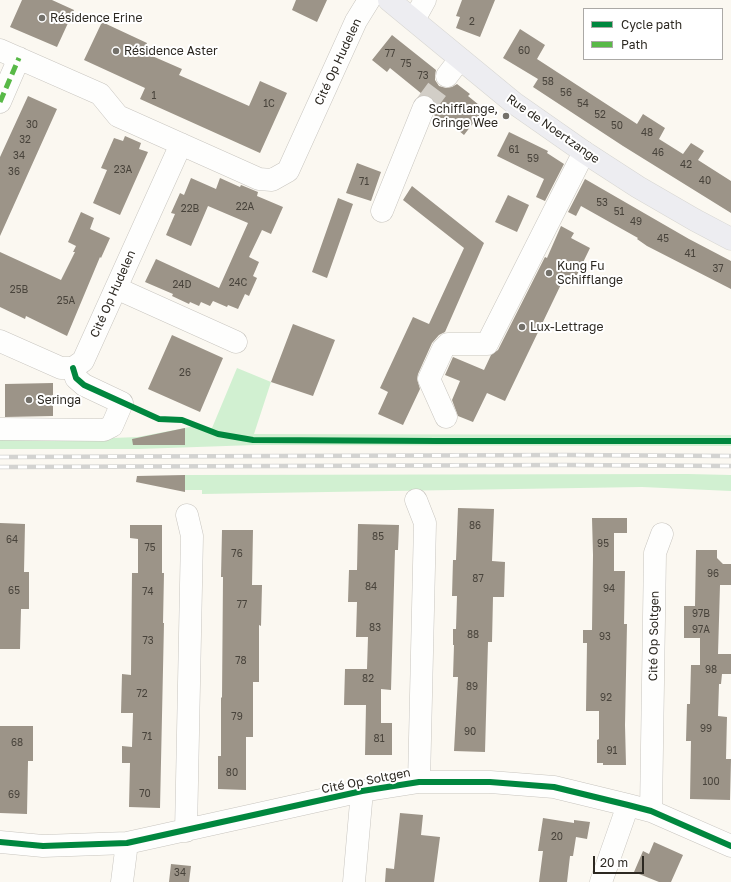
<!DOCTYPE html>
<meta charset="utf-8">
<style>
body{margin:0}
#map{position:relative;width:731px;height:882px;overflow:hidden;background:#fbf8f1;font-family:"Golos Text",sans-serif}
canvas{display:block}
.legend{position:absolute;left:583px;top:8px;width:140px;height:52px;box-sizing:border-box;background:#fff;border:1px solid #aba9a6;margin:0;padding:5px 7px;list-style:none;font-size:12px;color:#2c2821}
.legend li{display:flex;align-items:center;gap:8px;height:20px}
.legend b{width:20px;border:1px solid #aba9a6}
.scale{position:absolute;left:593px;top:856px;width:51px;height:18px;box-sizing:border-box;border:2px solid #2c2821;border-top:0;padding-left:5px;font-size:12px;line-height:14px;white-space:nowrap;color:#2c2821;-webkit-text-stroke:3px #fff;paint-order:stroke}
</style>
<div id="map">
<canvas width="731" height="882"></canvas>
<ul class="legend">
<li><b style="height:5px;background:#00873e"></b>Cycle path</li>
<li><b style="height:5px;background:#58b947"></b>Path</li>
</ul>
<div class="scale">20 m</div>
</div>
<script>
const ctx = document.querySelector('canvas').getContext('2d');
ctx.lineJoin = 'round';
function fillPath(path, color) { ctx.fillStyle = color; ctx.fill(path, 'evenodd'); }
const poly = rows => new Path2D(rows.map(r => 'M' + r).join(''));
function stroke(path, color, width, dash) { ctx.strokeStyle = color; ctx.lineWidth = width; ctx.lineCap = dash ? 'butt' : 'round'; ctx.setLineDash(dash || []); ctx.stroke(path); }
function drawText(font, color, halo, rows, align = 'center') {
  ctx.font = font + ' "Golos Text",sans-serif'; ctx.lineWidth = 4; ctx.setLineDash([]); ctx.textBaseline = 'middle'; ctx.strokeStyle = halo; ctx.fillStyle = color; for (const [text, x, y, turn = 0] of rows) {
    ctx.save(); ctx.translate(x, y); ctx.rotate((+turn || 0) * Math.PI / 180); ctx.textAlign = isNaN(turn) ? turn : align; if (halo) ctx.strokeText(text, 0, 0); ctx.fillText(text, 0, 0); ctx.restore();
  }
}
fillPath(poly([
 [237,368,271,382,254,434,731,435,731,446,255,445,139,449,0,449,0,439,62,440,138,437,195,426,212,428],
 [688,474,731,475,731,491,642,487,202,494,202,490,185,490,185,475]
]), '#d1f0d1');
fillPath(poly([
 [22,0,52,0,74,10,57,47,10,27],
 [296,0,327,0,317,22,292,10],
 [462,0,495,0,480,37,456,28,460,17,456,16],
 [102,22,147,43,143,52,182,69,179,75,249,106,260,81,287,93,260,153,140,99,145,88,84,60],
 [520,29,545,45,537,59,637,124,643,114,665,128,659,139,683,154,691,143,704,151,698,160,731,181,731,213,623,146,533,87,538,79,503,58],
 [392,35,436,70,435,75,435,80,439,86,446,88,452,87,457,84,470,94,468,96,484,109,464,135,447,121,445,124,434,115,436,106,434,99,428,95,421,95,422,94,390,68,387,72,372,60],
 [28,96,57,109,0,236,0,157],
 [509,132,548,151,547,153,564,164,545,201,536,197,544,179,497,156],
 [125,136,141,143,139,149,148,152,120,215,93,203,107,170,101,168,114,138,123,141],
 [357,163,381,172,371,201,346,193],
 [191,178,216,189,220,178,240,187,241,185,258,192,257,196,283,207,271,234,262,230,249,257,259,262,253,276,257,278,249,296,245,294,238,309,228,305,227,307,213,301,210,306,201,302,199,306,190,302,189,304,172,296,173,294,145,282,156,259,219,288,248,223,208,206,191,246,166,235,175,214,171,213,180,193,184,195],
 [585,179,689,239,731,261,731,289,647,246,637,239,638,238,581,206,576,216,568,212],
 [412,186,484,243,445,332,439,335,432,343,418,374,417,379,420,389,403,425,378,414,388,392,380,388,413,317,429,324,464,248,403,200],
 [508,195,529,205,517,232,495,222],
 [338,198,353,204,327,278,312,272],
 [81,212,94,218,90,229,110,238,101,258,100,257,67,336,26,316,25,319,0,307,0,252,61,280,75,252,73,252,76,246,68,242],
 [561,226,574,233,571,238,590,248,574,281,565,276,505,401,487,393,473,422,458,416,452,400,460,381,445,375,453,357,484,370,491,355,498,350,545,257,547,258],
 [293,324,335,340,313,396,271,382],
 [172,335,223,358,200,412,148,389],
 [53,383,53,416,5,417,5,384],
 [185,428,185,445,133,445,132,439],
 [185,475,185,492,136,482,137,476],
 [458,508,494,509,492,561,505,562,504,597,493,597,492,642,488,642,485,752,454,751,458,677,453,677,454,645,453,645,453,629,456,629,457,596,452,596,453,560,456,560],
 [592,518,627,518,627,533,614,533,614,571,625,571,624,624,627,624,625,725,626,765,603,765,603,763,597,763,597,740,599,739,599,711,586,711,587,643,583,643,583,630,592,630,593,555],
 [0,523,25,524,24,572,29,572,29,609,21,609,20,649,0,649],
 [358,524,399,525,398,550,395,550,391,690,381,689,381,723,392,723,392,755,365,755,366,705,344,705,345,669,367,669,368,637,356,637,357,602,348,602,349,570,357,570],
 [130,525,162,525,162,573,164,573,163,623,164,623,160,808,129,807,130,763,122,763,122,746,132,747,133,713,121,713,122,674,131,675,132,573,138,573,138,539,130,538],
 [222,530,253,530,252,585,262,585,261,626,259,625,259,682,253,682,253,737,246,737,246,790,218,789,218,756,221,756,221,697,222,698,223,577,221,577],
 [696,550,717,550,717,558,723,564,731,564,731,585,720,585,718,654,731,654,731,674,722,674,721,684,719,684,718,716,727,717,726,759,731,759,730,800,690,799,691,741,686,741,687,704,690,704,691,665,700,665,700,638,684,638,684,606,695,606],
 [0,726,33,726,33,761,28,761,27,814,0,813],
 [400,813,423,815,421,835,440,837,434,882,385,882,386,868,394,869],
 [543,818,574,823,574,820,590,822,587,839,576,837,573,856,570,856,567,882,539,882,543,851,538,851],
 [654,842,683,855,671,882,659,882,634,872,643,851,649,854],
 [171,864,191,866,189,882,169,882]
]), '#9c9488');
stroke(poly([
 [424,107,447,76]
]), '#d2cec7', 22, [22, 11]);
const minor = poly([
 [414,20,425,0],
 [0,50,100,94,118,116,259,179,272,180,288,171,356,21,369,0],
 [447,76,460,59],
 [0,102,19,58],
 [382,211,424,107],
 [116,288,236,342],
 [0,341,61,368,73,368,83,361,181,144],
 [446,417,429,379,443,349,448,344,487,344,584,152],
 [0,429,104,430,112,426,122,403,84,385,76,378,73,368],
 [416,500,425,523,419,782],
 [651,811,655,553,662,534],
 [186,831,192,536,187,515],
 [0,842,43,846,127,843,362,791,419,782,490,782,554,787,628,805,651,811,731,846],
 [122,882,127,843],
 [354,882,362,791],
 [601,882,628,805]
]);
const major = poly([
 [389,0,514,103,584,152,638,187,695,220,731,239]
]);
stroke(minor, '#c8c5bf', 23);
stroke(major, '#d7d6d2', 23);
stroke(minor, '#fefefd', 22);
stroke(major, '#ededf1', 22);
const rail = poly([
 [0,457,564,455,731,456],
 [0,467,564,465,731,466]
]);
stroke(rail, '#d3d3d1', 4.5);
stroke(rail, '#fff', 3, [9]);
stroke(poly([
 [0,102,19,58]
]), '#58b947', 5, [10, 5]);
stroke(poly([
 [73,368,76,378,84,385,159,419,182,420,218,434,253,440,437,441,731,441],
 [0,842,43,846,127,843,362,791,419,782,490,782,554,787,628,805,651,811,731,846]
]), '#00873e', 6);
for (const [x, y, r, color] of [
 [42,18,4,"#74716a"],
 [116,51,4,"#74716a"],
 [506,116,4,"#74716a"],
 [549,273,4,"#74716a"],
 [522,327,4,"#74716a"],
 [29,400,4,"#74716a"]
]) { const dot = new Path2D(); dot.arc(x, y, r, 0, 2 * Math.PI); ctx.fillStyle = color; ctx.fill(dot); stroke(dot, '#fff', 1.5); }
drawText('10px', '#48433b', null, [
 ["2",472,22],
 ["60",524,51],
 ["77",390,54],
 ["75",406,64],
 ["73",423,76],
 ["58",548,82],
 ["56",566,93],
 ["1",154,96],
 ["1C",269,104],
 ["54",583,104],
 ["52",600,115],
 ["30",32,125],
 ["50",617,126],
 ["48",647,133],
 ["32",25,140],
 ["61",514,150],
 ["46",658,153],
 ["34",19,156],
 ["59",533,159],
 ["42",686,165],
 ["23A",123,170],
 ["36",14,172],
 ["40",705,181],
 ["71",364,182],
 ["53",602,203],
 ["22A",245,207],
 ["22B",190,209],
 ["51",619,212],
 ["49",636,222],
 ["45",663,239],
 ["41",690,254],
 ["37",718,269],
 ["24C",238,283],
 ["24D",182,285],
 ["25B",19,290],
 ["25A",66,301],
 ["26",185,373],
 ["86",475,526],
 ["85",378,537],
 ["64",12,540],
 ["95",603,544],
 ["75",150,548],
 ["76",237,554],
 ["96",713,574],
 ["87",478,579],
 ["84",371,587],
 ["94",609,589],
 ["65",14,591],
 ["74",148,592],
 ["77",242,605],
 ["97B",701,614],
 ["83",375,628],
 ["97A",701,630],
 ["88",473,635],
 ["93",605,637],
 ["73",148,641],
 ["78",241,661],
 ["98",711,670],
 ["82",368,679],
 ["89",472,687],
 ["72",142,694],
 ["92",606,698],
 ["79",237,717],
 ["99",706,729],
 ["90",470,732],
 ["71",147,737],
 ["81",379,739],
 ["68",17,743],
 ["91",612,751],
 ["80",232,773],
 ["100",711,782],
 ["70",145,794],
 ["69",14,795],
 ["20",557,837],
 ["34",180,873]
]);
drawText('12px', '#2c2821', '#fff', [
 ["Résidence Erine",50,18],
 ["Résidence Aster",124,51],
 ["Schifflange,",498,109,"right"],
 ["Gringe Wee",498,123,"right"],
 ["Kung Fu",557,266],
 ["Schifflange",557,280],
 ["Lux-Lettrage",530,327],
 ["Seringa",37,400]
], 'left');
drawText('12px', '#2c2821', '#fff', [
 ["Cité Op Hudelen",338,62,-65],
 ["Rue de Noertzange",553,129,35],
 ["Cité Op Hudelen",113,294,-66],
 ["Cité Op Soltgen",654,636,-89],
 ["Cité Op Soltgen",366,781,-11]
]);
</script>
